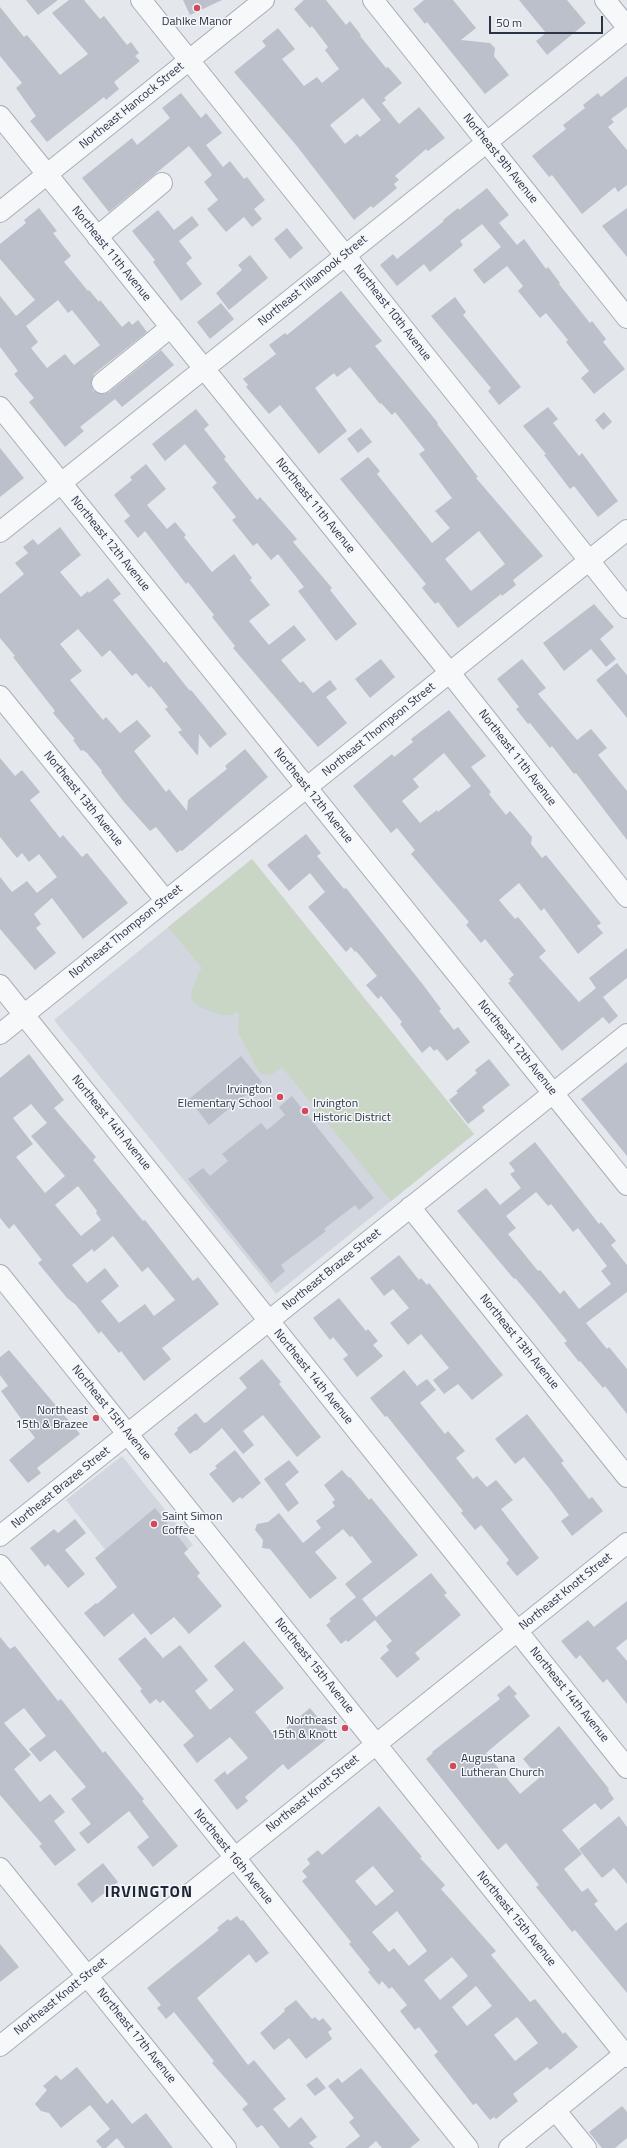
<!DOCTYPE html>
<style>
body{margin:0}
#map{position:relative;width:627px;height:2148px;overflow:hidden;background:#e4e7ec;font-family:"Titillium Web",sans-serif}
canvas{display:block}
.scale{position:absolute;left:489px;top:16px;width:114px;height:18px;box-sizing:border-box;border:2px solid #2b3445;border-top:0;padding-left:5px;font-size:12px;line-height:14px;white-space:nowrap;color:#2b3445;-webkit-text-stroke:3px #f4f6f9;paint-order:stroke}
</style>
<div id="map">
<canvas width="627" height="2148"></canvas>
<div class="scale">50 m</div>
</div>
<script>
const ctx = document.querySelector('canvas').getContext('2d');
ctx.lineJoin = 'round';
function fillPath(path, color) { ctx.fillStyle = color; ctx.fill(path, 'evenodd'); }
const poly = rows => new Path2D(rows.map(r => 'M' + r).join(''));
function stroke(path, color, width, dash) { ctx.strokeStyle = color; ctx.lineWidth = width; ctx.lineCap = dash ? 'butt' : 'round'; ctx.setLineDash(dash || []); ctx.stroke(path); }
function drawText(font, color, halo, rows, align = 'center') {
  ctx.font = font + ' "Titillium Web",sans-serif'; ctx.lineWidth = 3; ctx.setLineDash([]); ctx.textBaseline = 'middle'; ctx.strokeStyle = halo; ctx.fillStyle = color; for (const [text, x, y, turn = 0] of rows) {
    ctx.save(); ctx.translate(x, y); ctx.rotate((+turn || 0) * Math.PI / 180); ctx.textAlign = isNaN(turn) ? turn : align; if (halo) ctx.strokeText(text, 0, 0); ctx.fillText(text, 0, 0); ctx.restore();
  }
}
fillPath(poly([
 [252,859,474,1134,276,1294,54,1020],
 [122,1456,193,1545,137,1590,66,1500]
]), '#d2d6de');
fillPath(poly([
 [252,859,474,1134,391,1201,282,1067,272,1074,263,1075,259,1072,238,1032,239,1014,237,1011,232,1015,221,1015,200,1007,192,1000,191,993,198,974,202,968,168,927]
]), '#c9d6c5');
fillPath(poly([
 [26,0,58,0,38,15],
 [69,0,84,0,100,19,104,16,127,45,131,42,139,53,135,56,140,61,114,82,119,89,106,100,104,97,47,142,30,121,36,116,16,88,22,83,0,56,0,7,24,37,27,35,60,75,88,54,52,13],
 [183,0,222,0,190,15],
 [304,0,326,0,346,25,350,21,361,35,360,36,386,68,388,67,402,83,384,98,386,100,382,103,399,124,419,107,445,138,428,151,426,149,395,176,399,180,394,184,397,188,373,208,371,206,354,220,296,145,234,72,266,46,262,41,278,28,295,49,282,59,304,86,317,77,322,83,339,69,325,50,328,47,312,26,310,28,294,9],
 [363,98,381,120,360,137,357,134,345,144,330,125],
 [424,0,453,0,476,28,461,40,490,43,495,48,494,56,509,75,485,94,427,22,425,24,413,9],
 [519,0,567,0,586,23,547,55,536,41,546,33],
 [627,76,627,107,611,119,614,122,608,127,627,150,627,185,618,192,615,187,582,214,552,175,549,177,532,156,566,129,563,125,585,108,583,105,598,93,601,97],
 [181,93,201,118,206,113,222,133,206,145,223,167,230,161,244,179,247,177,265,200,254,209,262,219,252,227,244,217,226,232,207,209,218,200,204,182,212,175,189,146,109,212,82,178,132,138,137,145,170,118,162,108],
 [487,188,509,215,499,223,517,245,524,239,546,269,548,267,560,283,559,284,590,323,592,321,606,339,603,342,625,369,594,394,581,378,589,371,566,342,568,340,546,313,540,318,518,291,523,286,507,266,484,284,473,270,501,247,482,224,460,241,463,245,430,272,424,264,397,286,380,265,393,254,397,259,444,221,443,220,458,208,459,210],
 [39,208,57,231,53,233,71,256,64,262,88,291,89,290,99,302,100,300,122,327,129,321,132,325,138,320,147,332,94,374,91,384,93,391,103,394,109,392,161,350,174,365,122,407,115,399,80,427,84,431,65,447,29,402,34,398,14,374,18,371,0,347,0,296,16,316,35,300,0,259,0,244,26,223,24,220],
 [58,300,68,313,72,310,100,345,74,365,65,354,47,368,31,348,38,342,26,326],
 [627,208,627,257,602,226],
 [158,210,174,230,192,216,199,225,179,241,192,258,186,263,202,284,181,301,153,262,155,260,132,231],
 [287,228,303,248,290,259,274,239],
 [250,255,268,278,229,310,216,293,242,270,238,265],
 [341,291,382,341,375,346,438,423,437,424,478,477,476,478,543,556,513,580,516,585,502,596,501,594,458,628,438,602,435,604,422,588,426,584,340,479,368,457,380,471,377,474,432,543,450,528,435,511,452,498,419,454,425,450,395,412,392,415,381,403,380,404,350,367,337,377,334,373,315,388,347,431,319,454,280,405,269,414,246,387,248,385,243,379,276,354,269,345,285,333,287,335],
 [479,531,505,564,471,591,445,559],
 [455,297,466,312,463,315,521,387,499,405,488,391,491,388,431,316],
 [221,303,234,319,210,339,197,322],
 [548,407,558,419,553,423,579,456,582,453,618,501,598,517,574,486,570,489,544,455,546,454,523,426],
 [196,409,209,425,204,429,226,457,224,459,257,500,260,497,297,539,293,542,332,588,330,590,357,624,336,641,298,591,304,587,278,554,271,560,257,543,253,546,232,520,236,517,212,487,217,483,185,444,165,461,152,444],
 [604,412,612,422,603,430,595,420],
 [361,428,372,442,358,453,347,439],
 [0,448,24,478,0,497],
 [146,464,166,489,147,505,167,529,175,522,186,535,184,537,212,572,234,554,252,578,250,580,270,605,249,621,269,645,294,625,306,640,281,660,300,683,303,681,313,693,330,680,337,689,326,697,347,723,318,747,233,648,235,646,212,617,214,615,188,582,186,584,145,531,138,538,124,521,130,516,114,495,132,480,130,477],
 [60,527,81,555,60,572,81,597,88,591,89,593,108,578,121,594,113,600,164,663,166,661,190,691,191,690,227,734,210,748,199,734,198,756,178,732,182,730,165,709,168,707,151,686,149,688,136,673,132,676,110,650,102,657,78,629,60,644,82,671,70,680,103,720,106,717,120,733,137,720,151,736,134,751,166,792,169,789,187,811,188,800,227,769,225,766,245,749,268,777,182,851,180,850,177,853,156,827,150,831,124,802,101,772,102,771,87,753,83,750,81,751,73,740,75,739,53,713,55,711,13,657,15,656,0,638,0,594,24,574,15,563,28,553,23,547,33,539,38,545],
 [594,604,614,627,600,639,616,659,606,667,591,649,564,671,543,643],
 [381,659,395,677,370,698,355,679],
 [522,659,546,688,538,694,577,740,591,729,607,748,598,755,627,791,627,840,576,773,574,774,552,746,550,748,530,723,528,724,516,709,519,707,497,679],
 [617,663,627,675,627,718,596,680],
 [449,710,486,756,471,767,491,792,489,794,506,815,510,811,532,837,531,844,542,858,546,855,601,923,597,926,603,933,578,954,544,908,541,911,519,883,499,900,515,919,518,917,546,951,539,957,579,1002,596,988,589,978,627,948,627,978,603,997,618,1016,609,1024,603,1017,562,1051,508,983,511,981,509,979,514,975,485,939,481,943,466,925,469,922,411,854,415,850,397,828,391,833,353,786,392,754,394,757,413,742,411,739],
 [444,753,471,786,438,812,437,810,420,823,402,801,419,787,413,779],
 [0,758,15,776,22,770,40,792,30,800,60,838,63,835,82,857,87,853,128,903,83,939,52,898,34,914,41,924,36,928,56,953,35,970,0,929,0,877,12,892,27,881,37,893,57,877,39,854,29,862,22,853,17,858,0,837],
 [306,834,321,853,317,856,344,889,346,888,424,986,441,1009,439,1011,454,1030,458,1027,470,1042,447,1061,437,1049,434,1051,430,1046,422,1053,400,1024,402,1022,381,996,378,999,366,985,377,976,356,951,355,952,351,947,346,952,308,907,325,892,310,873,289,891,267,865],
 [29,1054,64,1100,54,1108,96,1157,93,1160,143,1221,145,1220,193,1281,198,1277,219,1304,162,1348,171,1359,144,1381,121,1351,119,1353,101,1331,99,1334,76,1305,67,1298,38,1263,42,1260,14,1224,9,1229,0,1218,0,1078],
 [31,1104,47,1123,31,1136,65,1176,45,1193,16,1157,33,1144,13,1118],
 [78,1186,97,1211,96,1213,101,1220,81,1236,55,1205],
 [113,1236,142,1272,148,1267,175,1300,154,1316,145,1304,119,1323,101,1301,119,1286,105,1268,87,1283,72,1265,92,1249,94,1252],
 [241,1056,262,1082,209,1125,189,1099],
 [489,1059,510,1085,482,1107,485,1111,468,1124,449,1100,458,1093,456,1091,477,1073,475,1070],
 [627,1062,627,1156,581,1099],
 [292,1096,374,1198,359,1210,355,1205,324,1229,326,1231,281,1265,285,1271,271,1283,188,1179,203,1168,210,1176,228,1161,222,1154,261,1123,267,1130,285,1115,279,1107],
 [535,1142,599,1224,601,1222,616,1241,611,1245,627,1265,627,1292,586,1323,607,1349,609,1347,627,1369,627,1414,605,1386,603,1388,580,1361,579,1362,564,1343,567,1341,534,1300,515,1278,514,1279,457,1211,486,1188,500,1205,521,1188,510,1174,515,1171,509,1163],
 [536,1192,548,1206,551,1204,573,1232,578,1228,607,1266,601,1271,611,1284,579,1309,564,1290,560,1294,540,1270,538,1271,508,1234,516,1228,506,1216],
 [399,1255,419,1280,421,1278,427,1285,429,1283,503,1375,472,1400,458,1384,444,1394,433,1380,449,1368,421,1334,408,1345,390,1323,409,1308,393,1289,384,1296,370,1278],
 [339,1298,366,1331,368,1329,378,1341,373,1345,383,1356,357,1377,343,1359,348,1355,333,1337,330,1340,313,1318],
 [9,1350,80,1434,37,1468,41,1473,28,1483,9,1460,35,1438,1,1391,8,1386,0,1375,0,1357],
 [262,1359,281,1382,279,1384,321,1437,297,1457,263,1415,243,1431,254,1445,243,1454,222,1428,196,1451,195,1450,190,1454,174,1434,178,1430,177,1428,196,1413,204,1423,207,1422,247,1388,239,1378],
 [404,1370,417,1386,427,1379,436,1390,420,1403,445,1434,448,1431,465,1451,456,1458,473,1479,477,1476,487,1487,496,1480,513,1500,501,1509,539,1558,517,1576,506,1563,509,1560,481,1525,475,1530,461,1513,463,1511,387,1416,385,1417,370,1398],
 [527,1414,564,1461,561,1463,589,1499,592,1497,603,1511,572,1536,561,1521,569,1515,549,1488,524,1457,515,1464,495,1439],
 [235,1450,261,1483,242,1499,240,1497,233,1503,209,1474,217,1468,215,1466],
 [289,1460,299,1472,285,1484,299,1503,288,1512,264,1479],
 [342,1470,349,1478,350,1477,369,1500,371,1498,418,1555,362,1599,376,1617,431,1573,447,1593,444,1595,461,1615,415,1653,420,1659,397,1678,380,1658,389,1650,386,1646,392,1641,375,1620,348,1642,346,1640,341,1644,326,1625,331,1621,329,1619,356,1597,345,1584,372,1562,352,1536,350,1537,343,1529,315,1552,337,1578,310,1599,270,1549,262,1548,263,1540,255,1530,257,1524,268,1522,279,1513,303,1543,321,1528,316,1521,335,1506,332,1502,335,1500,324,1485],
 [155,1508,188,1549,184,1553,200,1573,197,1576,222,1606,189,1634,174,1617,151,1635,133,1613,104,1637,84,1613,96,1603,97,1604,117,1587,95,1558],
 [75,1519,86,1533,65,1550,85,1574,68,1588,48,1564,45,1567,30,1548,54,1529,58,1533],
 [627,1601,627,1639,616,1648,627,1661,627,1704,607,1679,603,1683,580,1655,576,1659,561,1641,588,1620,594,1627],
 [0,1637,10,1649,15,1646,58,1701,61,1699,103,1753,105,1751,144,1799,142,1801,178,1846,153,1867,137,1847,149,1837,129,1811,88,1844,79,1833,91,1824,71,1799,86,1787,55,1750,40,1762,29,1749,46,1736,24,1708,4,1723,31,1755,14,1769,40,1802,50,1794,65,1812,54,1821,76,1850,55,1866,39,1846,42,1844,0,1795],
 [145,1637,163,1658,180,1645,208,1680,195,1691,210,1710,234,1690,214,1666,244,1641,284,1688,255,1712,275,1737,310,1708,332,1735,288,1770,283,1764,245,1797,248,1801,237,1810,214,1780,225,1771,227,1775,248,1758,230,1737,197,1763,183,1745,194,1736,163,1700,160,1703,156,1699,150,1704,140,1691,142,1689,118,1659],
 [509,1685,517,1694,514,1696,530,1716,486,1753,520,1794,539,1778,523,1759,559,1726,609,1789,608,1790,614,1799,601,1810,595,1803,562,1830,582,1854,564,1869,582,1892,588,1888,598,1901,594,1904,616,1931,627,1922,627,1993,575,1930,572,1932,536,1887,539,1885,506,1843,498,1850,426,1759,433,1753,432,1752,500,1699,497,1695],
 [379,1806,422,1857,420,1858,445,1885,441,1889,496,1951,491,1955,530,2002,535,1999,563,2034,565,2032,578,2047,550,2070,547,2067,513,2094,518,2101,496,2119,494,2117,490,2120,476,2103,473,2105,434,2055,438,2052,419,2027,415,2030,400,2011,407,2005,392,1987,389,1989,382,1981,379,1985,368,1972,370,1970,349,1944,351,1942,302,1881,307,1877,302,1871,310,1864,307,1859,318,1850,322,1855],
 [373,1866,394,1891,376,1906,355,1881],
 [397,1911,427,1951,409,1966,394,1948,389,1952,372,1932],
 [452,1957,468,1976,440,2000,424,1980],
 [476,1986,492,2006,467,2026,452,2007],
 [517,2017,538,2043,515,2061,494,2035],
 [619,1816,627,1827,627,1884,614,1868,602,1878,579,1849],
 [103,1863,118,1882,92,1903,77,1884],
 [237,1916,241,1921,243,1920,269,1953,256,1963,249,1954,197,1998,248,2065,254,2060,286,2099,273,2109,289,2128,301,2117,317,2137,309,2143,314,2148,280,2148,262,2125,257,2128,242,2109,248,2104,212,2063,214,2061,174,2012,166,2019,157,2008,161,2005,147,1988,213,1935,219,1930,217,1928,228,1919,230,1921],
 [0,1944,19,1967,0,1982],
 [296,2000,312,2019,315,2017,319,2021,323,2018,332,2029,328,2032,332,2039,306,2059,289,2038,274,2050,260,2033,285,2011,284,2009],
 [77,2067,107,2104,112,2099,132,2124,146,2113,173,2148,125,2148,117,2138,106,2148,102,2148,96,2141,110,2129,90,2105,61,2128,49,2113,41,2111,35,2104,47,2090,43,2086,56,2075,61,2080],
 [361,2068,420,2140,410,2148,382,2148,376,2141,368,2148,345,2148,360,2136,349,2122,354,2118,328,2086,338,2078,342,2083],
 [317,2077,326,2088,315,2096,306,2085],
 [622,2106,627,2112,627,2138,615,2148,602,2148,589,2132]
]), '#bbc0ca');
const minor = poly([
 [141,0,627,608],
 [373,0,627,318],
 [605,0,627,27],
 [0,116,450,673,627,897],
 [0,212,264,0],
 [97,237,162,183],
 [102,383,171,327],
 [0,407,627,1185],
 [0,532,627,30],
 [0,696,166,901],
 [0,985,627,1768],
 [0,1034,627,530],
 [410,1207,627,1477],
 [0,1275,627,2057],
 [0,1536,627,1034],
 [0,1565,468,2148],
 [0,1868,226,2148],
 [0,2046,627,1543],
 [555,2110,586,2148],
 [509,2148,627,2052]
]);
stroke(minor, '#a9aeb7', 22);
stroke(minor, '#f7f8fa', 20);
for (const [x, y, r, color] of [
 [197,8,4,"#d1495b"],
 [280,1097,4,"#d1495b"],
 [305,1111,4,"#d1495b"],
 [96,1418,4,"#d1495b"],
 [154,1524,4,"#d1495b"],
 [345,1728,4,"#d1495b"],
 [453,1766,4,"#d1495b"]
]) { const dot = new Path2D(); dot.arc(x, y, r, 0, 2 * Math.PI); ctx.fillStyle = color; ctx.fill(dot); stroke(dot, '#f4f6f9', 1.5); }
drawText('12px', '#2b3445', '#f4f6f9', [
 ["Dahlke Manor",197,22,"center"],
 ["Irvington",272,1090],
 ["Elementary School",272,1104],
 ["Irvington",313,1104,"left"],
 ["Historic District",313,1118,"left"],
 ["Northeast",88,1411],
 ["15th & Brazee",88,1425],
 ["Saint Simon",162,1517,"left"],
 ["Coffee",162,1531,"left"],
 ["Northeast",337,1721],
 ["15th & Knott",337,1735],
 ["Augustana",461,1759,"left"],
 ["Lutheran Church",461,1773,"left"]
], 'right');
drawText('12px', '#2b3445', '#f4f6f9', [
 ["Northeast Hancock Street",132,106,-39],
 ["Northeast 9th Avenue",500,159,51],
 ["Northeast 11th Avenue",111,254,51],
 ["Northeast Tillamook Street",313,281,-39],
 ["Northeast 10th Avenue",392,313,52],
 ["Northeast 11th Avenue",315,506,51],
 ["Northeast 12th Avenue",110,544,51],
 ["Northeast Thompson Street",379,730,-39],
 ["Northeast 11th Avenue",517,758,52],
 ["Northeast 12th Avenue",313,796,51],
 ["Northeast 13th Avenue",83,799,51],
 ["Northeast Thompson Street",126,932,-39],
 ["Northeast 12th Avenue",517,1048,51],
 ["Northeast 14th Avenue",111,1123,51],
 ["Northeast Brazee Street",332,1270,-39],
 ["Northeast 13th Avenue",519,1342,51],
 ["Northeast 14th Avenue",313,1377,51],
 ["Northeast 15th Avenue",111,1413,51],
 ["Northeast Brazee Street",61,1488,-39],
 ["Northeast Knott Street",566,1592,-39],
 ["Northeast 15th Avenue",314,1666,51],
 ["Northeast 14th Avenue",569,1695,51],
 ["Northeast Knott Street",313,1794,-39],
 ["Northeast 16th Avenue",233,1857,51],
 ["Northeast 15th Avenue",516,1919,51],
 ["Northeast Knott Street",61,1997,-39],
 ["Northeast 17th Avenue",136,2036,51]
]);
ctx.letterSpacing = '1px';
drawText('bold 16px', '#1d2536', '#f4f6f9', [
 ["IRVINGTON",149,1893]
]);
ctx.letterSpacing = '0px';
</script>
